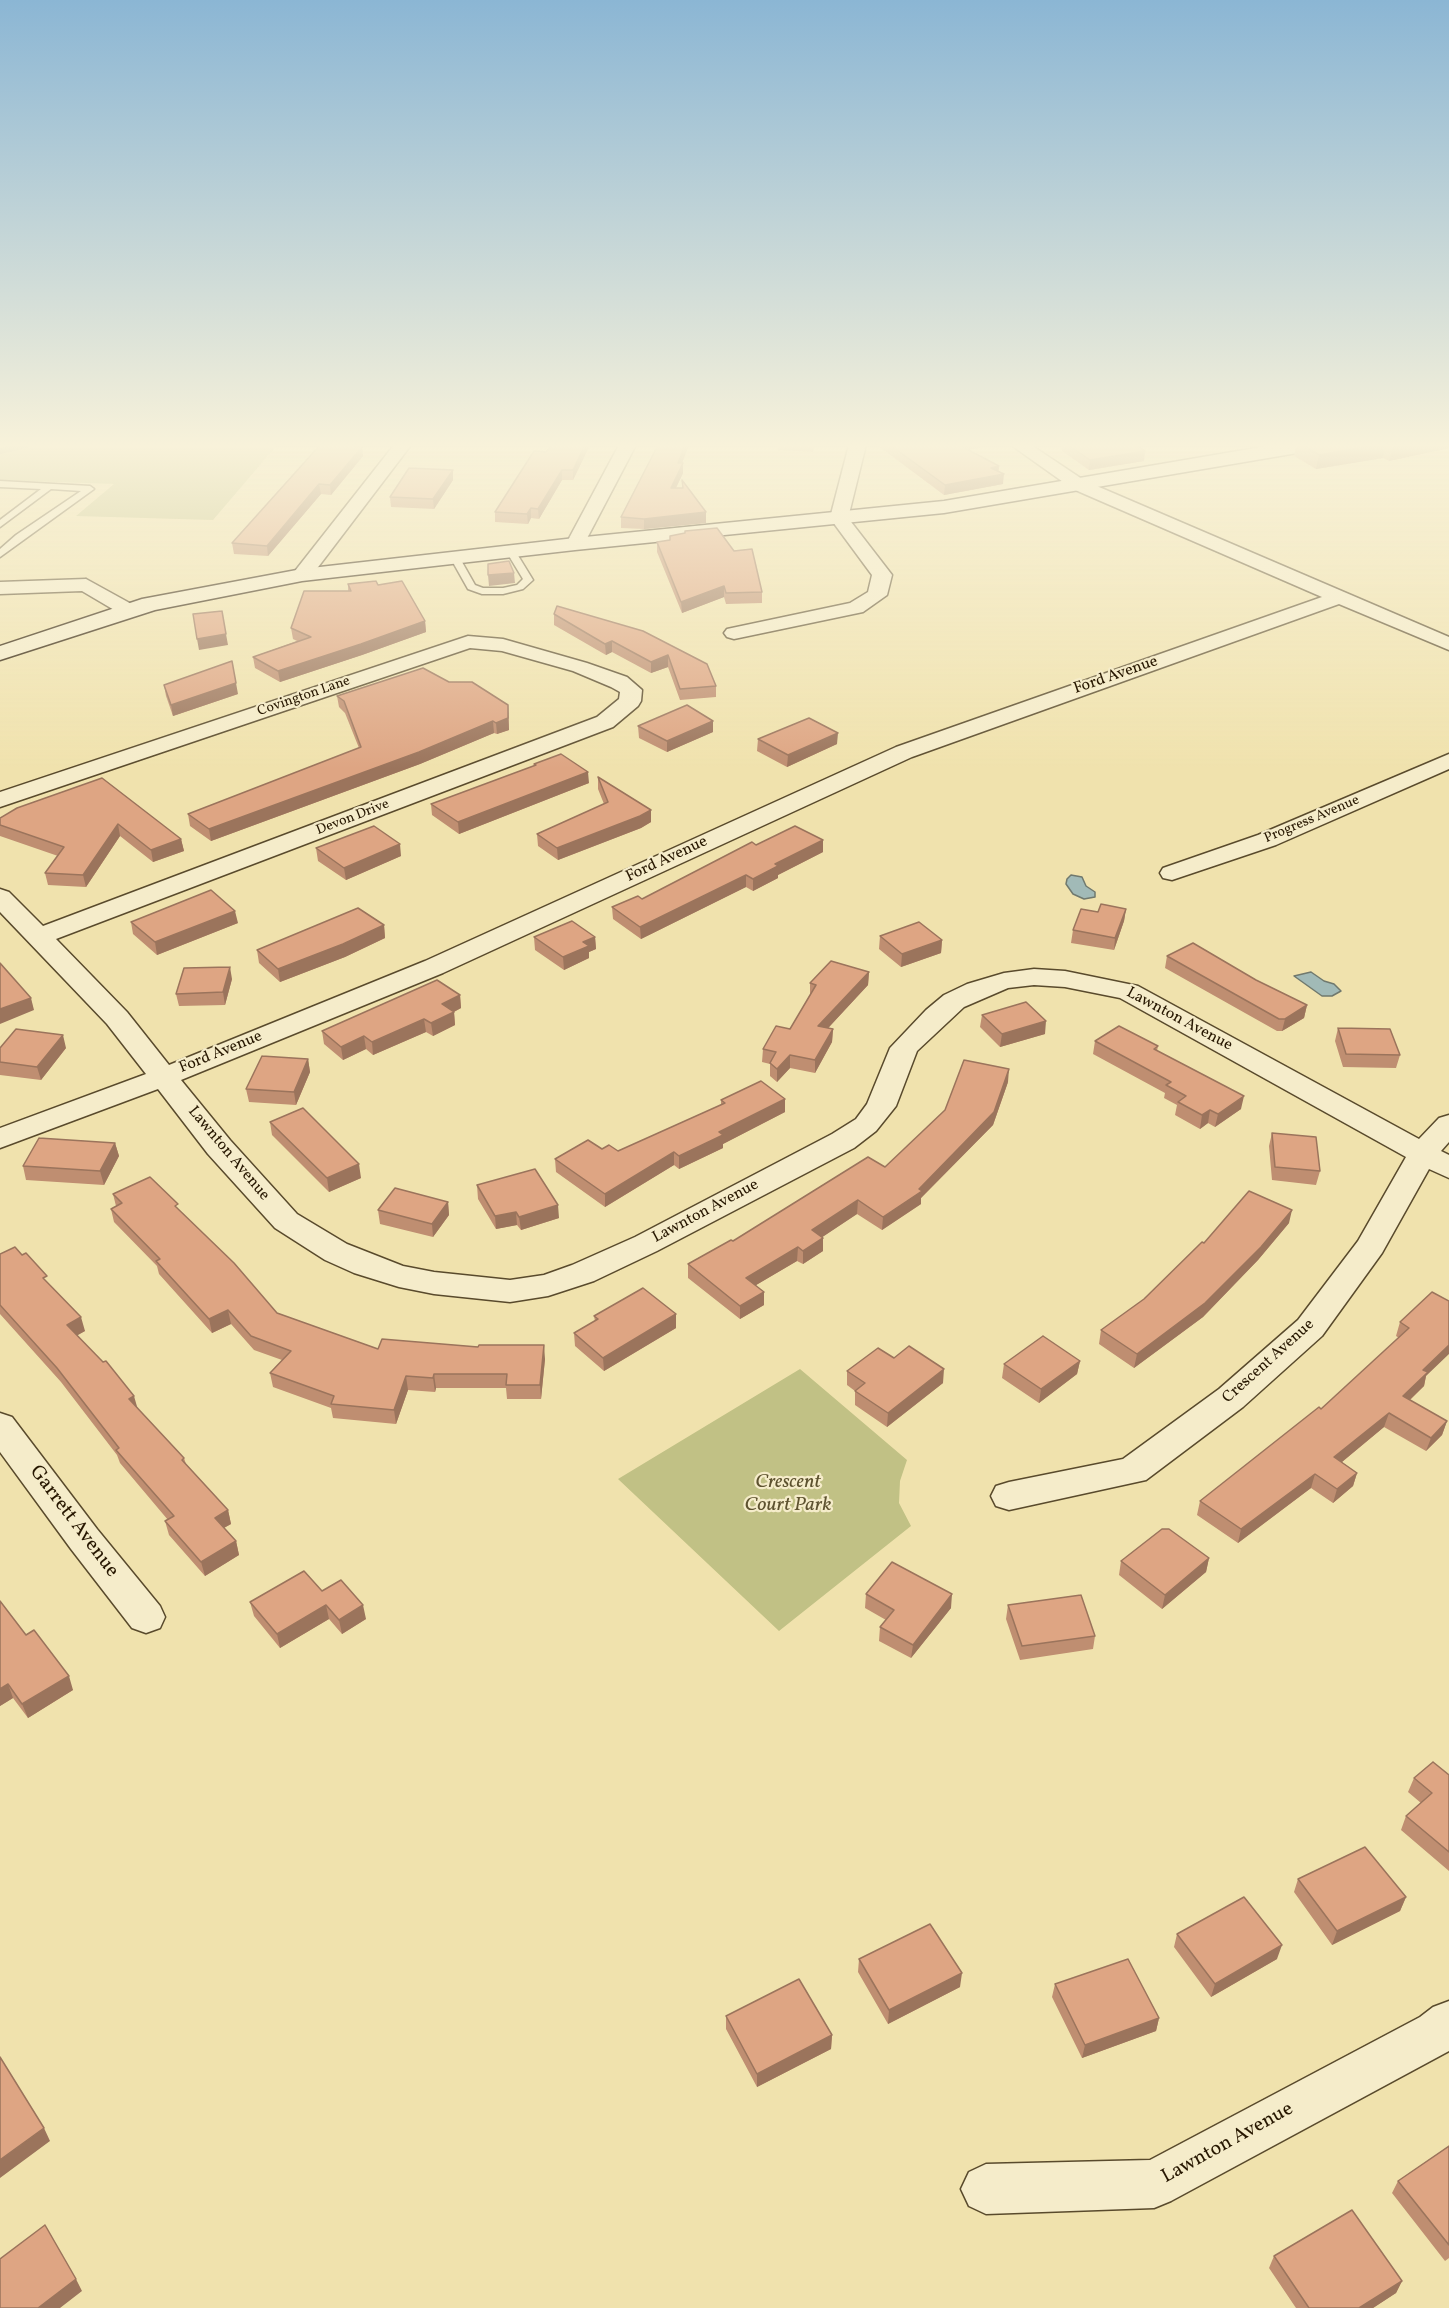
<!DOCTYPE html>
<style>
body{margin:0}
canvas{display:block;background:#f0e2ad}
</style>
<canvas width="1449" height="2308"></canvas>
<script>
const ctx = document.querySelector('canvas').getContext('2d');
ctx.lineJoin = 'round';
function fillPath(path, color) { ctx.fillStyle = color; ctx.fill(path, 'evenodd'); }
const poly = rows => new Path2D(rows.map(r => 'M' + r).join(''));
function stroke(path, color, width, dash) { ctx.strokeStyle = color; ctx.lineWidth = width; ctx.lineCap = dash ? 'butt' : 'round'; ctx.setLineDash(dash || []); ctx.stroke(path); }
function drawText(font, color, halo, rows, align = 'center') {
  ctx.font = font + ' Vollkorn,serif'; ctx.lineWidth = 4.5; ctx.setLineDash([]); ctx.textBaseline = 'middle'; ctx.strokeStyle = halo; ctx.fillStyle = color; for (const [text, x, y, turn = 0] of rows) {
    ctx.save(); ctx.translate(x, y); ctx.rotate((+turn || 0) * Math.PI / 180); ctx.textAlign = isNaN(turn) ? turn : align; if (halo) ctx.strokeText(text, 0, 0); ctx.fillText(text, 0, 0); ctx.restore();
  }
}
fillPath(poly([
 [0,445,277,445,213,520,76,516,114,484,0,480],
 [800,1369,907,1460,900,1481,899,1503,911,1526,779,1631,618,1479]
]), '#c1c185');
const water = poly([
 [1071,875,1082,877,1086,886,1095,892,1095,897,1084,899,1073,894,1066,884,1067,879,1071,875],
 [1311,972,1324,981,1334,984,1341,991,1332,996,1322,996,1294,976,1311,972]
]);
fillPath(water, '#a1bab7');
stroke(water, '#70796e', 1.5);
stroke(poly([
 [0,451,26,445]
]), '#70796e', 6);
const service = poly([
 [0,481,90,486,94,489,0,557,0,549,16,535,81,491,51,489,0,527,0,520,41,489,0,487,0,481],
 [508,549,514,549,533,580,523,589,503,594,482,594,468,589,450,557,458,555,475,585,483,588,503,588,517,585,523,579,506,551,508,549]
]);
const minor = poly([
 [394,445,411,445,309,579,295,579,292,575,295,571,394,445],
 [619,445,636,445,584,544,582,548,568,548,566,544,619,445],
 [849,445,866,445,848,518,892,575,887,595,863,612,734,639,727,637,724,633,727,629,850,603,868,592,872,575,830,518,849,445],
 [1011,445,1031,445,1085,481,1449,637,1449,650,1339,604,912,757,443,973,181,1080,230,1140,297,1214,347,1244,403,1266,434,1272,510,1280,544,1275,572,1265,635,1237,832,1134,856,1119,867,1104,890,1048,926,1010,944,995,967,984,1004,973,1034,969,1065,971,1138,986,1419,1139,1439,1118,1449,1115,1449,1142,1441,1151,1449,1155,1449,1178,1429,1169,1382,1253,1322,1336,1243,1407,1146,1480,1009,1510,996,1506,991,1496,996,1486,1009,1482,1123,1459,1219,1389,1298,1320,1358,1241,1406,1157,1120,998,1065,987,1034,985,1008,988,964,1007,917,1051,896,1106,876,1131,854,1148,657,1251,594,1281,548,1296,510,1302,434,1294,399,1287,354,1273,325,1260,275,1228,208,1154,158,1089,0,1148,0,1128,146,1074,107,1024,0,912,0,889,9,892,43,926,597,717,619,699,620,692,611,687,573,671,502,651,470,648,0,807,0,792,468,636,503,639,587,663,627,677,642,690,641,701,638,706,613,727,56,939,127,1012,169,1065,425,961,896,747,1322,597,1073,489,1011,445],
 [86,579,135,606,138,610,135,614,128,616,121,614,82,591,0,594,0,582,86,579],
 [1449,754,1449,769,1276,845,1172,880,1163,878,1160,873,1163,868,1258,835,1449,754],
 [0,1413,12,1417,97,1529,160,1606,165,1617,160,1628,146,1633,132,1628,71,1549,0,1452,0,1413],
 [1449,2001,1449,2051,1171,2201,1154,2208,986,2214,969,2206,961,2189,969,2172,986,2164,1150,2160,1420,2017,1433,2007,1449,2001]
]);
const secondary = poly([
 [1273,445,1318,445,1316,449,1309,451,944,513,575,550,302,581,155,610,0,660,0,646,142,599,302,569,575,538,944,501,1273,445]
]);
stroke(service, '#594a2c', 3);
stroke(minor, '#594a2c', 3);
stroke(secondary, '#271701', 3);
fillPath(service, '#f5ecca');
fillPath(minor, '#f5ecca');
fillPath(secondary, '#f5ecca');
fillPath(poly([
 [552,445,590,445,573,480,562,480,539,519,531,518,528,524,495,522,495,512],
 [658,445,689,445,682,463,683,463,683,473,676,488,706,523,644,529,621,528,621,517],
 [778,445,815,445,813,452,778,450],
 [877,445,991,445,968,450,999,466,998,471,1003,484,944,495],
 [1062,445,1135,445,1144,461,1089,470,1062,451],
 [1296,445,1449,445,1449,448,1389,461,1383,458,1316,469,1294,456],
 [362,448,363,456,331,495,321,494,268,556,234,554,232,543],
 [453,470,453,480,434,509,391,507,390,497],
 [657,542,762,592,762,603,726,604,724,597,682,613,657,552],
 [348,584,378,585,425,621,426,632,362,655,280,682,255,668,253,657,297,641,293,639,291,628,348,591],
 [554,614,643,631,716,686,716,697,680,700,668,667,651,673,612,652,606,655,554,625],
 [449,682,508,705,509,730,497,734,494,733,420,764,211,841,190,826,188,814,359,748,345,713,339,707,337,696],
 [164,685,238,694,173,716,166,696],
 [713,721,713,732,667,752,639,738,638,726],
 [758,739,837,744,787,767,757,751],
 [534,764,589,783,459,834,432,815,431,804,534,766],
 [598,777,651,822,641,828,558,860,538,846,537,834,604,804,598,789],
 [102,778,181,839,184,851,153,862,120,836,86,887,48,885,45,873,58,856,0,836,0,818],
 [756,845,823,852,778,875,778,878,753,891,746,887,641,939,613,919,612,907,642,899],
 [316,848,401,856,346,880,318,861],
 [1126,909,1124,921,1114,950,1071,943,1073,930],
 [131,922,238,923,157,955,133,934],
 [384,925,385,938,345,957,280,982,259,963,257,950],
 [880,936,942,940,941,953,901,967,879,949],
 [534,937,595,937,596,949,589,952,589,958,564,970,535,950],
 [1167,956,1256,980,1307,1005,1304,1018,1282,1031,1277,1031,1165,968],
 [869,972,868,985,828,1028,833,1029,832,1042,815,1073,790,1068,777,1082,770,1076,770,1064,762,1062,763,1049,790,1029,810,995,810,983],
 [232,979,225,1005,179,1006,176,994],
 [460,995,461,1008,454,1012,455,1025,433,1036,426,1032,373,1055,366,1049,343,1060,324,1044,322,1031],
 [982,1015,1045,1034,1000,1047,980,1027],
 [1338,1028,1400,1055,1396,1068,1343,1067,1335,1041],
 [1095,1041,1158,1046,1157,1051,1241,1109,1215,1127,1208,1123,1200,1129,1175,1115,1177,1105,1164,1098,1165,1093,1093,1054],
 [0,1048,66,1048,41,1080,0,1075],
 [308,1059,310,1072,296,1105,249,1102,246,1089],
 [1008,1082,993,1125,921,1198,921,1204,882,1230,857,1214,822,1237,823,1238,823,1251,803,1264,797,1261,756,1285,764,1305,740,1319,688,1278,688,1264,733,1241,885,1167],
 [721,1100,785,1112,723,1144,723,1148,679,1169,674,1165,605,1207,556,1172,555,1159,602,1149,618,1151,721,1105],
 [270,1122,361,1178,329,1192,272,1135],
 [1272,1133,1320,1171,1316,1185,1272,1180,1269,1146],
 [115,1143,119,1156,104,1185,26,1180,23,1166],
 [477,1185,559,1218,521,1230,517,1225,496,1229,478,1199],
 [113,1194,179,1210,277,1313,378,1349,545,1359,541,1399,507,1399,506,1388,436,1388,435,1392,408,1390,396,1424,333,1418,331,1408,273,1387,270,1373,282,1360,254,1350,231,1324,212,1333,159,1274,157,1266,114,1222,111,1209,116,1206],
 [448,1202,449,1215,433,1237,380,1224,378,1210],
 [1289,1223,1258,1260,1203,1317,1134,1368,1099,1344,1101,1330,1144,1299,1204,1243],
 [0,1254,49,1284,85,1331,77,1335,137,1408,184,1458,186,1464,228,1510,231,1524,224,1528,236,1541,239,1555,205,1576,169,1535,165,1521,168,1520,120,1463,117,1455,61,1382,0,1314],
 [1432,1292,1426,1376,1424,1386,1410,1400,1447,1421,1442,1435,1426,1451,1384,1427,1342,1462,1357,1473,1353,1486,1333,1503,1311,1488,1238,1543,1197,1515,1200,1501,1321,1409,1399,1338,1396,1336,1400,1322],
 [594,1316,676,1328,604,1371,575,1346,574,1333,595,1321],
 [894,1358,943,1383,887,1427,855,1405,855,1391,847,1385,847,1371],
 [1080,1361,1077,1374,1039,1403,1002,1378,1004,1364],
 [1209,1558,1206,1572,1162,1609,1119,1575,1121,1561],
 [322,1591,366,1619,342,1634,329,1619,280,1648,254,1616,250,1602],
 [866,1594,951,1608,911,1658,879,1641,880,1627,886,1620,865,1608],
 [0,1601,26,1635,73,1690,28,1718,13,1698,0,1706],
 [1008,1605,1095,1636,1093,1649,1020,1660,1006,1619],
 [1449,1775,1449,1871,1401,1830,1406,1816,1421,1803,1408,1792,1414,1778],
 [1298,1879,1406,1897,1400,1911,1332,1945,1294,1892],
 [1177,1934,1277,1959,1211,1997,1174,1947],
 [859,1959,960,1987,888,2024,858,1972],
 [1055,1984,1159,2018,1156,2031,1082,2058,1052,1997],
 [726,2016,832,2035,831,2049,757,2087,726,2029],
 [1449,2146,1449,2258,1445,2261,1392,2193,1398,2181],
 [1274,2256,1402,2281,1396,2293,1373,2308,1296,2308,1269,2268]
]), '#bf8e71');
fillPath(poly([
 [354,445,364,445,362,448,363,456,331,495,330,485],
 [585,445,590,445,573,480,573,470],
 [685,445,689,445,678,473,678,463],
 [954,445,991,445,954,453],
 [1376,445,1385,445,1383,458,1316,469,1319,455],
 [1400,445,1449,445,1449,448,1389,461,1392,447],
 [1145,451,1144,461,1089,470,1090,460],
 [683,463,683,473,671,498,671,488],
 [999,466,998,475,1004,474,1003,484,944,495,945,485,991,468],
 [453,470,453,480,434,509,433,499],
 [562,470,562,480,539,519,538,509],
 [319,484,321,494,268,556,267,546],
 [531,508,531,518,528,524,527,514],
 [706,512,706,523,644,529,644,519],
 [514,573,515,583,489,586,488,575],
 [724,586,724,597,682,613,681,602],
 [425,621,426,632,362,655,280,682,278,671],
 [226,634,228,645,199,650,197,639],
 [612,641,612,652,606,655,605,644],
 [668,655,668,667,651,673,651,662],
 [236,683,238,694,173,716,171,705],
 [508,705,509,730,497,734,496,723],
 [493,721,494,733,420,764,211,841,209,829],
 [713,721,713,732,667,752,667,741],
 [838,733,837,744,787,767,788,755],
 [588,772,589,783,459,834,458,822],
 [651,810,651,822,641,828,558,860,557,848],
 [118,824,120,836,86,887,83,875],
 [181,839,184,851,153,862,151,850],
 [823,840,823,852,778,875,778,878,753,891,753,879,775,864],
 [400,844,401,856,346,880,344,868],
 [746,875,746,887,641,939,640,927],
 [1126,909,1124,921,1114,950,1115,938],
 [235,911,238,923,157,955,155,942],
 [384,925,385,938,345,957,280,982,278,969],
 [595,937,596,949,589,952,589,958,564,970,563,957,583,942],
 [942,940,941,953,901,967,902,954],
 [230,967,232,979,225,1005,223,992],
 [869,972,868,985,818,1039,818,1026],
 [460,995,461,1008,444,1017,442,1004],
 [31,998,34,1010,0,1024,0,1009],
 [1307,1005,1304,1018,1282,1031,1285,1019],
 [454,1012,455,1025,433,1036,431,1023],
 [424,1019,426,1032,373,1055,372,1042],
 [1046,1021,1045,1034,1000,1047,1002,1034],
 [833,1029,832,1042,815,1073,815,1060],
 [63,1035,66,1048,41,1080,37,1067],
 [364,1036,366,1049,343,1060,341,1047],
 [790,1055,790,1068,777,1082,777,1069],
 [308,1059,310,1072,296,1105,294,1092],
 [1009,1069,1008,1082,993,1125,921,1198,921,1204,882,1230,883,1217,919,1189],
 [1244,1096,1241,1109,1215,1127,1218,1114],
 [785,1099,785,1112,723,1144,723,1148,679,1169,679,1156,719,1132],
 [1210,1110,1208,1123,1200,1129,1202,1115],
 [115,1143,119,1156,104,1185,100,1171],
 [674,1152,674,1165,605,1207,605,1194],
 [359,1164,361,1178,329,1192,327,1178],
 [858,1200,857,1214,812,1244,812,1230],
 [448,1202,449,1215,433,1237,432,1224],
 [558,1205,559,1218,521,1230,519,1217],
 [1292,1210,1289,1223,1258,1260,1203,1317,1134,1368,1137,1354],
 [516,1212,517,1225,496,1229,495,1216],
 [823,1238,823,1251,803,1264,803,1251],
 [798,1247,797,1261,746,1291,746,1278],
 [764,1292,764,1305,740,1319,740,1306],
 [228,1310,231,1324,212,1333,209,1319],
 [676,1314,676,1328,604,1371,603,1358],
 [81,1317,85,1331,71,1339,67,1325],
 [544,1345,545,1359,541,1399,540,1385],
 [1449,1345,1449,1354,1426,1376,1424,1386,1399,1410,1403,1396,1423,1370],
 [1080,1361,1077,1374,1039,1403,1041,1389],
 [944,1369,943,1383,887,1427,888,1413],
 [434,1374,436,1388,435,1392,433,1378],
 [406,1376,408,1390,396,1424,394,1410],
 [134,1396,138,1410,129,1399],
 [1389,1413,1384,1427,1331,1471,1334,1457],
 [1447,1421,1442,1435,1426,1451,1431,1438],
 [1357,1473,1353,1486,1333,1503,1337,1489],
 [1315,1474,1311,1488,1238,1543,1241,1529],
 [228,1510,231,1524,218,1531,215,1518],
 [236,1541,239,1555,205,1576,201,1562],
 [1209,1558,1206,1572,1162,1609,1165,1595],
 [952,1594,951,1608,911,1658,913,1645],
 [326,1605,329,1619,280,1648,277,1634],
 [363,1605,366,1619,342,1634,339,1620],
 [69,1676,73,1690,28,1718,22,1704],
 [8,1684,13,1698,0,1706,0,1689],
 [1406,1897,1400,1911,1332,1945,1337,1931],
 [1282,1945,1277,1959,1211,1997,1215,1984],
 [962,1973,960,1987,888,2024,889,2010],
 [1159,2018,1156,2031,1082,2058,1085,2045],
 [832,2035,831,2049,757,2087,757,2074],
 [44,2128,50,2141,0,2178,0,2160],
 [76,2279,82,2291,60,2308,38,2308],
 [1402,2281,1396,2293,1373,2308,1359,2308]
]), '#9b745c');
const building = poly([
 [320,445,354,445,353,446,362,447,330,485,319,484,267,546,232,543,320,445],
 [552,445,585,445,573,470,562,470,538,509,531,508,527,514,495,512,534,451,546,452,552,445],
 [658,445,685,445,678,463,683,463,671,488,683,488,682,480,706,512,644,519,621,517,658,445],
 [890,445,959,445,999,466,991,468,1004,474,945,485,890,445],
 [1068,445,1135,445,1145,451,1090,460,1068,445],
 [1303,445,1376,445,1319,455,1303,445],
 [409,468,453,470,433,499,390,497,409,468],
 [717,528,734,551,752,549,762,592,726,593,724,586,681,602,657,542,670,540,670,536,685,533,685,531,717,528],
 [509,561,514,573,488,575,488,564,509,561],
 [376,581,378,585,402,581,425,621,361,644,278,671,253,657,311,637,291,628,304,591,351,591,348,584,376,581],
 [557,606,643,631,707,664,716,686,680,689,668,655,651,662,612,641,605,644,554,614,557,606],
 [222,611,226,634,197,639,193,614,222,611],
 [232,661,236,683,171,705,164,685,232,661],
 [423,668,449,682,472,682,508,705,508,718,496,723,493,721,419,752,209,829,188,814,361,747,344,701,337,696,423,668],
 [687,705,713,721,667,741,638,726,687,705],
 [809,718,838,733,788,755,758,739,809,718],
 [561,754,588,772,458,822,431,804,536,765,534,764,561,754],
 [598,777,651,810,640,816,557,848,537,834,608,802,598,777],
 [102,778,181,839,151,850,118,824,83,875,45,873,64,847,0,825,0,818,17,808,102,778],
 [374,826,400,844,344,868,316,848,374,826],
 [795,826,823,840,775,864,778,866,753,879,746,875,640,927,612,907,638,896,642,899,752,842,756,845,795,826],
 [211,890,235,911,155,942,131,922,211,890],
 [1101,904,1126,909,1115,938,1073,930,1081,909,1098,912,1101,904],
 [358,908,384,925,343,944,278,969,257,950,358,908],
 [572,921,595,937,583,942,589,946,563,957,534,937,572,921],
 [919,922,942,940,902,954,880,936,919,922],
 [1193,943,1256,980,1307,1005,1285,1019,1279,1019,1167,956,1193,943],
 [831,961,869,972,818,1026,833,1029,815,1060,790,1055,777,1069,770,1063,776,1052,763,1049,776,1026,790,1029,816,985,810,983,831,961],
 [0,963,31,998,0,1009,0,963],
 [230,967,223,992,176,994,184,968,230,967],
 [437,980,460,995,442,1004,454,1012,431,1023,424,1019,372,1042,364,1036,341,1047,322,1031,437,980],
 [1026,1002,1046,1021,1002,1034,982,1015,1026,1002],
 [1119,1026,1158,1046,1154,1049,1244,1096,1218,1114,1210,1110,1202,1115,1178,1102,1186,1096,1166,1085,1171,1082,1095,1041,1119,1026],
 [1338,1028,1390,1029,1400,1055,1346,1054,1338,1028],
 [16,1029,63,1035,37,1067,0,1062,0,1048,16,1029],
 [262,1056,308,1059,294,1092,246,1089,262,1056],
 [964,1060,1009,1069,994,1112,919,1189,922,1191,883,1217,858,1200,812,1230,823,1238,803,1251,798,1247,746,1278,764,1292,740,1306,688,1264,731,1240,733,1241,868,1157,885,1167,945,1110,964,1060],
 [761,1081,785,1099,719,1132,723,1135,679,1156,674,1152,605,1194,555,1159,588,1140,602,1149,609,1145,618,1151,725,1103,721,1100,761,1081],
 [303,1108,359,1164,327,1178,270,1122,303,1108],
 [1272,1133,1316,1137,1320,1171,1275,1167,1272,1133],
 [39,1138,115,1143,100,1171,23,1166,39,1138],
 [535,1169,558,1205,519,1217,516,1212,495,1216,477,1185,535,1169],
 [150,1177,178,1204,175,1206,234,1263,277,1313,378,1349,382,1339,478,1347,479,1345,544,1345,540,1385,506,1385,507,1374,434,1374,433,1378,406,1376,394,1410,331,1404,334,1396,270,1373,291,1351,251,1336,228,1310,209,1319,156,1261,160,1259,111,1209,122,1203,113,1194,150,1177],
 [395,1188,448,1202,432,1224,378,1210,395,1188],
 [1249,1191,1292,1210,1261,1247,1205,1303,1137,1354,1101,1330,1144,1299,1202,1242,1204,1243,1249,1191],
 [15,1247,22,1255,26,1253,47,1276,43,1278,81,1317,67,1325,103,1362,106,1361,134,1396,129,1399,184,1458,182,1460,228,1510,215,1518,236,1541,201,1562,165,1521,174,1516,116,1450,119,1448,57,1368,0,1305,0,1254,15,1247],
 [643,1288,676,1314,603,1358,574,1333,598,1319,594,1316,643,1288],
 [1432,1292,1449,1301,1449,1345,1423,1370,1428,1372,1403,1396,1447,1421,1431,1438,1389,1413,1334,1457,1357,1473,1337,1489,1315,1474,1241,1529,1200,1501,1319,1407,1321,1409,1409,1328,1400,1322,1432,1292],
 [1043,1336,1080,1361,1041,1389,1004,1364,1043,1336],
 [909,1346,944,1369,888,1413,855,1391,865,1383,847,1371,878,1348,894,1358,909,1346],
 [1162,1529,1169,1529,1209,1558,1165,1595,1121,1561,1162,1529],
 [892,1562,952,1594,913,1645,880,1627,894,1610,866,1594,892,1562],
 [304,1571,322,1591,341,1580,363,1605,339,1620,326,1605,277,1634,250,1602,304,1571],
 [1081,1595,1095,1636,1022,1646,1008,1605,1081,1595],
 [0,1601,26,1635,34,1630,69,1676,22,1704,8,1684,0,1689,0,1601],
 [1433,1762,1449,1775,1449,1852,1406,1816,1432,1793,1414,1778,1433,1762],
 [1365,1847,1406,1897,1337,1931,1298,1879,1365,1847],
 [1244,1897,1282,1945,1215,1984,1177,1934,1244,1897],
 [930,1924,962,1973,889,2010,859,1959,930,1924],
 [1128,1959,1159,2018,1085,2045,1055,1984,1128,1959],
 [799,1979,832,2035,757,2074,726,2016,799,1979],
 [0,2057,44,2128,0,2160,0,2057],
 [1449,2146,1449,2245,1398,2181,1449,2146],
 [1352,2210,1402,2281,1359,2308,1309,2308,1274,2256,1352,2210],
 [45,2225,76,2279,38,2308,0,2308,0,2259,45,2225]
]);
fillPath(building, '#dea583');
stroke(building, '#9b745c', 1.5);
const sky = ctx.createLinearGradient(0, 0, 0, 769);
sky.addColorStop(0, '#8bb6d4');
sky.addColorStop(0.58, '#f8f2da');
sky.addColorStop(1, '#f8f2da00');
ctx.fillStyle = sky;
ctx.fillRect(0, 0, 1449, 769);
drawText('14px', '#271701', '#f5ecca', [
 ["Covington Lane",304,697,-19],
 ["Devon Drive",353,818,-21],
 ["Progress Avenue",1312,820,-23]
]);
drawText('16px', '#271701', '#f5ecca', [
 ["Ford Avenue",1116,676,-19],
 ["Ford Avenue",667,860,-25],
 ["Lawnton Avenue",1179,1020,28],
 ["Ford Avenue",221,1053,-22],
 ["Lawnton Avenue",228,1154,50],
 ["Lawnton Avenue",706,1212,-28],
 ["Crescent Avenue",1269,1362,-42]
]);
drawText('italic 20px', '#5d522f', '#f5ecca', [
 ["Crescent",788,1483],
 ["Court Park",788,1506]
]);
drawText('20px', '#271701', '#f5ecca', [
 ["Garrett Avenue",73,1522,53],
 ["Lawnton Avenue",1228,2144,-29]
]);
</script>
